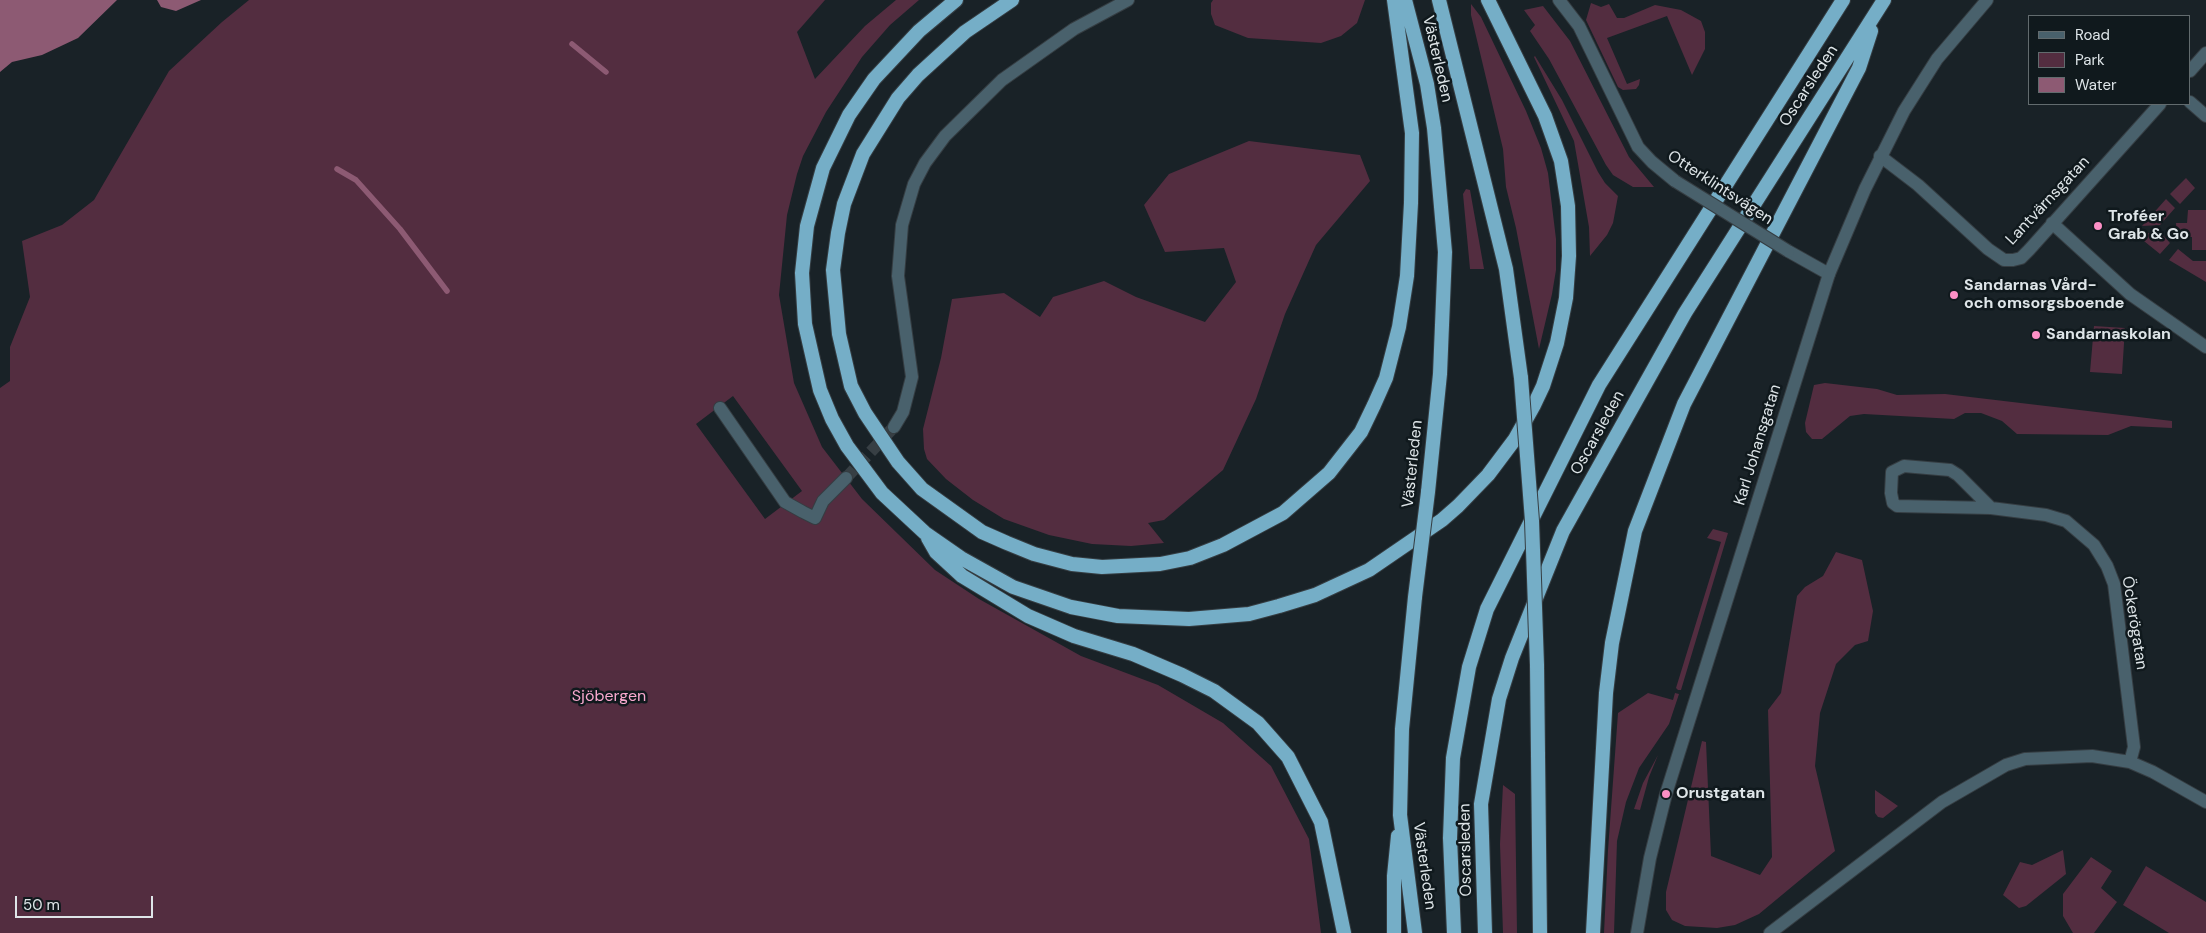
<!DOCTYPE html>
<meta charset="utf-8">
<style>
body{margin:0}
#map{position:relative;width:2206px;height:933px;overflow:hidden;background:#192227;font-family:"DM Sans",sans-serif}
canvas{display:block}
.legend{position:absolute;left:2028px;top:15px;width:162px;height:90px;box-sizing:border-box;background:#10191d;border:1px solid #626b6e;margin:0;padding:6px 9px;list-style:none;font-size:15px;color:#dee5e8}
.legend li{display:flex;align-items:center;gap:10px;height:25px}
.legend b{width:25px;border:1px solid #626b6e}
.scale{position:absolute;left:15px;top:896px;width:138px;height:22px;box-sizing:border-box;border:2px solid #dee5e8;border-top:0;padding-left:6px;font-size:15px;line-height:18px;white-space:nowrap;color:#dee5e8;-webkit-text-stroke:4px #10191d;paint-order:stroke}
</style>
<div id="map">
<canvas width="2206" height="933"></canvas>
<ul class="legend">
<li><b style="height:6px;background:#49616c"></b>Road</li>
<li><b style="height:14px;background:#532d40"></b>Park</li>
<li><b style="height:14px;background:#8d5a73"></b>Water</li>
</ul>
<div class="scale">50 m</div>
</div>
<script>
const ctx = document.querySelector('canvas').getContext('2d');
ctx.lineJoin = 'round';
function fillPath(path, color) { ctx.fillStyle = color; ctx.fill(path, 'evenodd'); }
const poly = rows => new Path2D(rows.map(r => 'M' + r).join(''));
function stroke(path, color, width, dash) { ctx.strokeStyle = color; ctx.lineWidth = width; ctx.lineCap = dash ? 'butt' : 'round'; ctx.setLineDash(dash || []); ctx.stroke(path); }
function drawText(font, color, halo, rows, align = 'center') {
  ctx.font = font + ' "DM Sans",sans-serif'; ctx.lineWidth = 5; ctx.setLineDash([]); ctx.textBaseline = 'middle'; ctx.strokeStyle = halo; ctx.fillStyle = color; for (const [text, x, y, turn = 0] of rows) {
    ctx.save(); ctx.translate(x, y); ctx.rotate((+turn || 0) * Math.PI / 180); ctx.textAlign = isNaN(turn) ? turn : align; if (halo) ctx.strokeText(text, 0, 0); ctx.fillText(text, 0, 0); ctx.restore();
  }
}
fillPath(poly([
 [249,0,825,0,797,32,815,79,865,26,896,0,919,0,890,25,862,57,826,112,803,156,797,174,787,215,779,295,794,383,822,447,862,499,935,570,979,599,1081,656,1158,685,1223,723,1271,766,1309,839,1321,933,0,933,0,388,10,381,10,347,30,297,22,241,62,225,94,200,169,71,222,22],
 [733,396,802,491,765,519,696,424],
 [1213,0,1365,0,1357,23,1341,36,1321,43,1248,38,1215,25,1211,14,1211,3],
 [1591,3,1601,7,1609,4,1617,18,1624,18,1655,5,1681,10,1701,21,1705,32,1705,49,1692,75,1667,16,1607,38,1627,84,1640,79,1639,85,1636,89,1623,90,1618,87,1586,20],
 [1471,4,1481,17,1526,111,1541,148,1548,173,1556,239,1556,270,1552,294,1539,349,1516,228,1506,187,1503,149,1471,15],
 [1543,6,1570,41,1629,157,1654,187,1633,187,1613,175,1606,165,1549,59,1530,31,1535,25,1524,10],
 [1535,56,1562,100,1598,172,1605,183,1618,196,1613,223,1607,235,1590,256,1589,227,1574,141,1534,57],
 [1249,141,1360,155,1370,181,1316,245,1285,314,1256,399,1223,470,1164,520,1148,523,1164,543,1131,546,1092,544,1049,535,1004,519,973,500,946,479,927,459,924,449,923,429,941,358,952,299,1004,293,1040,317,1053,297,1104,281,1136,297,1205,322,1236,282,1224,248,1165,252,1144,205,1169,174],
 [2186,178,2195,188,2180,204,2170,194],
 [1466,189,1470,190,1484,269,1470,269,1463,194],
 [2166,199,2175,208,2160,225,2142,226],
 [2188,210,2206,210,2206,250,2192,250,2192,237,2177,237,2176,223,2187,223],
 [2143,233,2161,233,2170,243,2160,254,2139,237],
 [2178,249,2193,261,2206,261,2206,282,2169,260],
 [2094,326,2125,328,2122,374,2090,372],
 [1825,383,1877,389,1897,395,1945,394,2172,421,2172,428,2131,426,2108,435,2017,434,2002,421,1981,413,1965,413,1954,419,1864,414,1850,416,1822,439,1812,439,1806,432,1805,423,1814,385],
 [1713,529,1728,533,1681,690,1678,690,1676,688,1721,542,1707,538],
 [1836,552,1862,560,1873,611,1868,641,1855,645,1836,664,1820,713,1815,766,1835,851,1759,914,1735,925,1717,928,1685,926,1672,920,1666,910,1666,892,1702,741,1706,742,1711,856,1760,875,1772,857,1768,710,1781,693,1797,596,1805,587,1823,576],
 [1648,693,1673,700,1675,693,1679,694,1669,724,1639,768,1626,802,1617,841,1614,933,1604,933,1608,850,1618,713],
 [1658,755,1649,777,1640,810,1634,809,1643,783],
 [1503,785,1515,794,1517,933,1503,933,1500,844],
 [1875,790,1898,806,1883,818,1878,817,1875,813],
 [2063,850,2066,874,2026,906,2019,908,2003,895,2020,862,2032,865],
 [2091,857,2112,871,2101,888,2117,902,2094,933,2073,933,2063,916,2063,894],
 [2146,866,2206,902,2206,933,2169,933,2123,905]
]), '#532d40');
fillPath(poly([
 [0,0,117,0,78,38,42,55,12,62,0,72],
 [157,0,201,0,176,11,161,7]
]), '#8d5a73');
stroke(poly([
 [572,44,606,72],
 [337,169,356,180,400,229,447,291]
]), '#8d5a73', 5.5);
stroke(poly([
 [846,478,894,427]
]), '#373f44', 12, [12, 6]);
const minor = poly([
 [1559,0,1579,26,1638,147,1652,162,1675,181],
 [2190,71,2206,53],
 [2190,102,2206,116],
 [1880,156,1918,185,1988,249,2004,260,2013,260,2021,258,2029,250,2160,104],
 [2052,223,2130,294,2206,347],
 [1788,251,1829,274],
 [720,408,785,502,803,512,815,518,823,501,846,478],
 [894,427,903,412,912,377,898,276,902,225,914,184,925,163,945,136,1002,80,1074,29,1128,0],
 [1991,508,1958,475,1950,470,1904,466,1892,472,1891,493,1893,503,1897,506,1991,508,2046,515,2066,521,2094,545,2107,566,2114,584,2134,747,2130,762],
 [1770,933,1942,802,2006,765,2025,759,2092,756,2130,762,2153,772,2206,802]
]);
const tertiary = poly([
 [1637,933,1650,858,1666,794,1829,274,1865,189,1904,111,1937,59,1987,0]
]);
const trunk = poly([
 [956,0,919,31,874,79,849,115,823,168,807,226,802,273,805,324,820,390,832,419,847,446,882,493,925,533,961,558,1013,587,1071,607,1118,616,1189,619,1249,614,1279,606,1315,595,1369,570,1442,520,1458,506,1488,475,1515,439,1534,405,1543,386,1557,343,1566,298,1569,256,1568,206,1561,161,1545,116,1488,0],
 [1012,0,965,32,918,75,898,98,863,154,844,204,838,233,833,270,839,334,851,386,865,413,898,462,922,489,982,532,1007,543,1034,554,1072,564,1102,567,1160,564,1190,558,1223,545,1283,513,1329,473,1361,432,1374,405,1386,378,1399,327,1407,276,1411,203,1412,133,1394,0],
 [1405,0,1427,84,1434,128,1445,252,1440,374,1428,492],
 [1439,0,1506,269,1521,378],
 [928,538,936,552,962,576,1028,616,1074,636,1133,654,1182,675,1214,691,1258,723,1288,757,1321,822,1344,933],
 [1537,665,1540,933],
 [1394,933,1394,876,1398,836],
 [1415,933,1400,815,1402,729,1415,597],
 [1454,933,1450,838,1453,758,1469,667,1487,609,1599,385,1843,0],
 [1485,933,1481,804,1499,699,1512,658,1563,531,1685,313,1884,0],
 [1593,933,1606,693,1612,643,1635,531,1684,404,1859,68,1871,31]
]);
stroke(minor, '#353d42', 14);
stroke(tertiary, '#353d42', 14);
stroke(trunk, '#353d42', 16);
stroke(minor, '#49616c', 12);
stroke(tertiary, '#49616c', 12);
stroke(trunk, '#75aec7', 14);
const minorBridge = poly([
 [1675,181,1788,251]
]);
const trunkBridge = poly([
 [1521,378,1532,521,1537,665],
 [1415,597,1428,492]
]);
stroke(minorBridge, '#353d42', 14, []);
stroke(trunkBridge, '#353d42', 16, []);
stroke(minorBridge, '#49616c', 12);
stroke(trunkBridge, '#75aec7', 14);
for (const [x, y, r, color] of [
 [2098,226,5,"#fb8fc5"],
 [1954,295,5,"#fb8fc5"],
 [2036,335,5,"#fb8fc5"],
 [1666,794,5,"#fb8fc5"]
]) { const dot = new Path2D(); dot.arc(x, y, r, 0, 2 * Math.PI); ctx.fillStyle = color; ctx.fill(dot); stroke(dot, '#10191d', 2); }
drawText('16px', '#dee5e8', '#10191d', [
 ["Västerleden",1437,59,77],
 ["Oscarsleden",1809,86,-57],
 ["Otterklintsvägen",1720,188,33],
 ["Lantvärnsgatan",2048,201,-47],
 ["Oscarsleden",1598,433,-61],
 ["Karl Johansgatan",1758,445,-73],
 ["Västerleden",1413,464,-84],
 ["Öckerögatan",2134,623,81],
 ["Oscarsleden",1466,850,-91],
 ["Västerleden",1424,866,82]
]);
drawText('bold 16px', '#dee5e8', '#10191d', [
 ["Troféer",2108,217],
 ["Grab & Go",2108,235],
 ["Sandarnas Vård-",1964,286],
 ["och omsorgsboende",1964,304],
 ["Sandarnaskolan",2046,335],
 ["Orustgatan",1676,794]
], 'left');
drawText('16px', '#f9a9cf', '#10191d', [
 ["Sjöbergen",609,697]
]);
</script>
